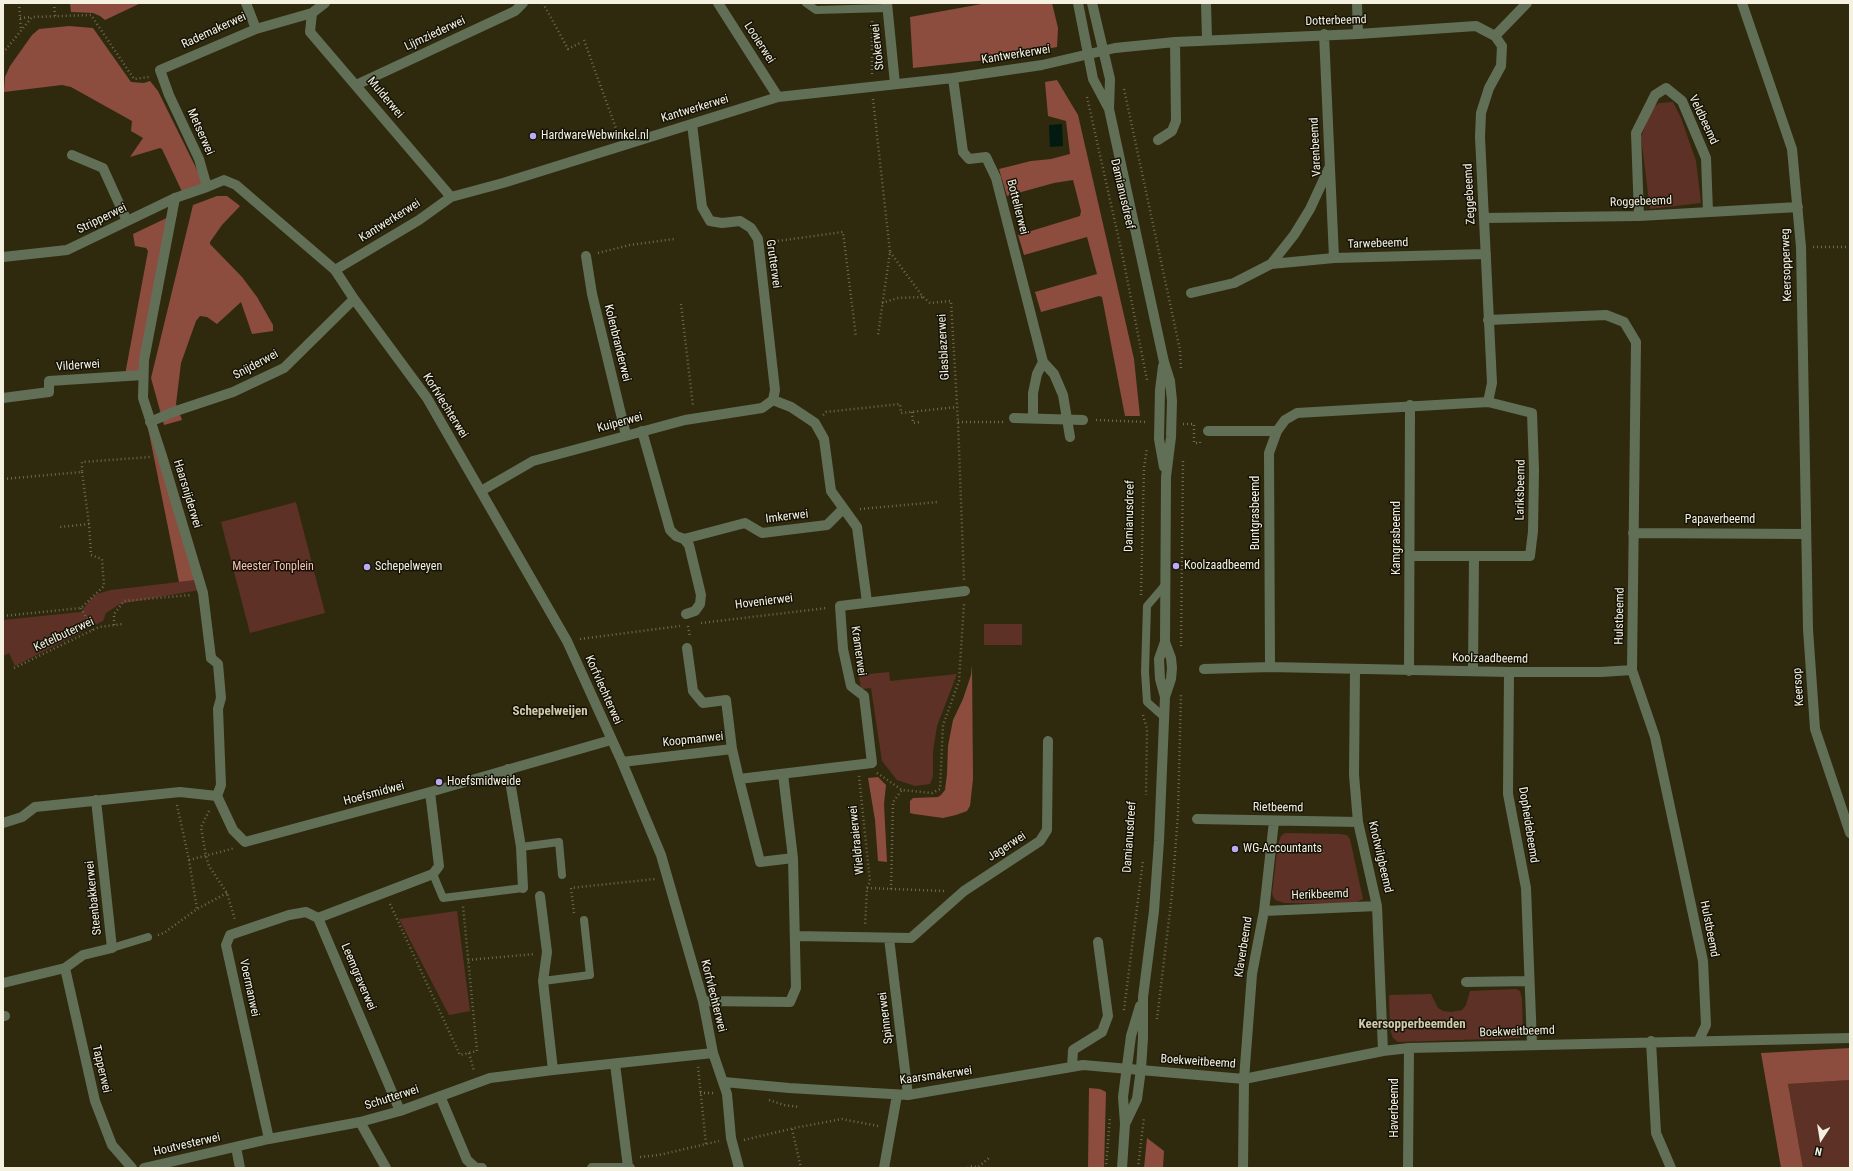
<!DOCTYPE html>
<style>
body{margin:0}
#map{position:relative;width:1853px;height:1171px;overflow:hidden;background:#2f2a0e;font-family:"Roboto Condensed",sans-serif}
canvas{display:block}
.frame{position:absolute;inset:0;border:4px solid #f4f1e1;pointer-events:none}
.north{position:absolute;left:1801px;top:1119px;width:40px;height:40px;-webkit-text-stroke:3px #151307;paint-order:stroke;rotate:192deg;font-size:11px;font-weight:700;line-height:16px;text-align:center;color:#f4f1e1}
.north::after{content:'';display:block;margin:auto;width:14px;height:18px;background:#f4f1e1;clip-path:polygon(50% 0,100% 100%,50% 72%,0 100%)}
</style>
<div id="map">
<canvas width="1853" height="1171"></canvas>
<div class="frame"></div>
<div class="north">N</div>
</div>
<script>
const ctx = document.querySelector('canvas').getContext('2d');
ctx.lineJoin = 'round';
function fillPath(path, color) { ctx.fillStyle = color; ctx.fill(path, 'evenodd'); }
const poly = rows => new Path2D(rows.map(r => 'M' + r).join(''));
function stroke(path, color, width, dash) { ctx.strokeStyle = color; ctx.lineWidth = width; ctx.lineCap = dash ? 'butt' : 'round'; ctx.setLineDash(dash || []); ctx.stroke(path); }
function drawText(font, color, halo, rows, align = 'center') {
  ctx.font = font + ' "Roboto Condensed",sans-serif'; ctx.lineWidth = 3; ctx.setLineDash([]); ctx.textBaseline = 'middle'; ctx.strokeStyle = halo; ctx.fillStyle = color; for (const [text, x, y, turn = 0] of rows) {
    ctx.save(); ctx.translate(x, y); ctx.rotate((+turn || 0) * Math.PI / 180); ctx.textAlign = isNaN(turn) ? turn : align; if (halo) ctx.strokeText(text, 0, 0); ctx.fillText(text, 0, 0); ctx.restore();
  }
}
fillPath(poly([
 [1673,102,1681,118,1696,161,1701,203,1650,209,1641,137,1652,108,1659,103],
 [296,502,325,613,250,633,221,522],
 [196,580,199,590,120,604,106,613,103,621,15,666,9,653,3,656,3,620,81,612,91,599,97,594,111,590],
 [984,624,1022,624,1022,645,984,645],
 [889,672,890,681,957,674,937,726,933,751,933,776,930,784,915,786,897,780,882,761,871,688,861,689,859,675],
 [1285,833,1339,834,1347,835,1350,839,1363,899,1352,904,1284,903,1275,900,1272,894,1278,844,1281,836],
 [457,911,470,1011,449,1015,399,919],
 [1516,989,1520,991,1522,999,1523,1033,1519,1038,1398,1042,1393,1038,1390,1029,1389,995,1431,994,1438,1008,1443,1011,1451,1012,1462,1010,1466,1005,1470,991],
 [1850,1080,1850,1168,1803,1168,1788,1084]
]), '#5e3127');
fillPath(poly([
 [70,3,141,3,105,20,100,16,93,13,71,12],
 [987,3,1052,3,1058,28,1057,47,995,59,913,68,910,17],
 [69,26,93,28,131,82,144,83,150,81,158,91,203,182,200,189,184,196,162,149,160,148,130,157,143,138,131,131,132,121,71,87,62,85,4,92,5,77,10,66,32,35,39,29],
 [1057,80,1078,115,1134,359,1140,416,1125,416,1102,297,1099,296,1041,312,1035,292,1097,274,1087,237,1024,255,1018,235,1080,216,1081,211,1073,180,1054,183,1007,196,999,169,1031,161,1051,159,1070,154,1066,121,1048,116,1045,82],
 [217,196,227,196,240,206,222,225,210,242,210,244,242,277,257,297,273,325,273,331,252,334,241,302,217,324,207,317,200,316,196,321,181,363,176,404,182,420,164,425,151,378,193,205],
 [177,213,139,376,124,380,148,251,146,248,135,246,133,234],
 [144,408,196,580,179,582],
 [972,665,973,779,970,806,967,811,956,815,943,818,914,814,910,813,910,801,913,798,938,797,941,795,945,790,947,774,948,746,953,720,963,699,971,675],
 [878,777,886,785,884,804,887,862,878,861,875,820,868,778],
 [1850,1048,1850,1080,1788,1084,1803,1168,1781,1168,1761,1053],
 [1089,1088,1100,1089,1106,1092,1104,1168,1088,1168],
 [1147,1138,1164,1151,1163,1168,1144,1168]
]), '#8c4c3e');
fillPath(poly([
 [1062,124,1063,146,1050,147,1049,125]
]), '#031a11');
stroke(poly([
 [19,3,21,30],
 [54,3,55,16],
 [543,3,568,49,580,43],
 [20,18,32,17],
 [584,40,618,134],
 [3,53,32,17,91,15,134,79,149,77],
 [872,74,872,19],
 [1124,89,1180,350,1181,370],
 [1087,97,1123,258,1147,380],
 [873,99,890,252,878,335],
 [770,242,843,232,856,337],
 [1813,247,1850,247],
 [890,252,923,297,930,303,951,301,958,422,964,580],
 [598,253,630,245,674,239],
 [882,303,898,298,923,297],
 [681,304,693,406],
 [912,412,913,423,920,422],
 [823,415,826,412,900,404,901,413,957,407],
 [1096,420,1147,422],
 [958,422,1003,422],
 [1183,424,1194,424,1194,443,1200,443,1200,440],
 [82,472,89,524],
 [3,479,82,472,82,462,150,457],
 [860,509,938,502],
 [1141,595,1144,467,1147,448],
 [81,608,93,630],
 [3,616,81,608,104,586,102,559,91,555,89,524,60,527],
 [701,623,827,608],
 [114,625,114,614,124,601,191,595],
 [688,626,690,637],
 [580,639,680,626],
 [1181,646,1183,459],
 [14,668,99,627,123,624],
 [1143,715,1147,729,1146,795],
 [877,773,902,790,932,793,940,789,943,725,959,681,964,603],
 [859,776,870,882,867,888,865,926],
 [177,805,189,860,197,909],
 [209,811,201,827,206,856,209,866,227,893,235,920],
 [189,860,235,848],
 [867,888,944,891],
 [891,889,893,802,902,790],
 [390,904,460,1055,477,1051,463,906],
 [574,913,571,888,655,879],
 [158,935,164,933,197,909,227,893],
 [468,960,535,954],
 [1124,1010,1143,860],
 [1157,1019,1172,894,1178,814,1181,693],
 [469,1053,474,1071],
 [698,1067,706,1144],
 [700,1093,713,1093],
 [769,1100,784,1105,800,1107],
 [792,1129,801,1168],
 [744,1140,799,1127,842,1119,878,1126],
 [640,1157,659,1155,719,1141],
 [968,1168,969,1166,978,1167,989,1158],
 [1106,1168,1110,1116],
 [1138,1168,1144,1117]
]), '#6f6b52', 2.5, [1, 3]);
stroke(poly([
 [806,3,816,10,887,8],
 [1164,717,1147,702,1145,672,1147,606,1165,585],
 [521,847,559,842,562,875],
 [433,874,443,898,523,888],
 [112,948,148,937],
 [543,981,590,975,584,920]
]), '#626f57', 8);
stroke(poly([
 [175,198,144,360,143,398,162,456,203,593,211,658],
 [150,422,173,412]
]), '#626f57', 10);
stroke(poly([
 [246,3,256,29,160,70,169,95,199,159,207,187,224,180,236,185,335,270,354,299,427,398,567,641,622,762,661,855,703,1001,713,1053,727,1094,731,1138,739,1168],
 [718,3,778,97],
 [887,3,895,84],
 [1206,3,1207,39],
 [1357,3,1358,34],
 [1742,3,1792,149,1801,247,1808,629,1815,729,1850,833],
 [312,13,310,32,451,197],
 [256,29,312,13,325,3],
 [1324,34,1334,258],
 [953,78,963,152,969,159,986,157,996,178,1043,362,1054,374,1063,395,1070,437],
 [356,85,515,11,523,3],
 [692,124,702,207,710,221,722,223,740,221,751,228,758,239,775,390,773,400],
 [1158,140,1172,131,1176,121,1175,42],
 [72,155,103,168,127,221],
 [1639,216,1636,133,1655,95,1666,88,1682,101,1706,158,1708,212],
 [1484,218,1639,216,1798,207],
 [586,256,592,294,626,435],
 [3,257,67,250,175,198,207,187],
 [1271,264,1294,235,1310,209,1329,168],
 [335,270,419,220,451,197,503,183,778,97,953,78,1042,65,1115,48,1175,42,1358,34,1476,26,1495,36],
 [1191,293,1234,283,1271,264,1334,258,1486,254],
 [1488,320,1606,315,1624,322,1636,342,1632,670,1655,737,1703,961,1706,1025,1699,1040],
 [3,398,49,392,49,381,143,375],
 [773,400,791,407,815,423,824,439,831,491,857,527,867,602],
 [1488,402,1492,383,1480,137,1481,113,1489,88,1501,66,1502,46,1495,36,1527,3],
 [173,412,233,392,284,368,354,299],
 [1014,418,1083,420],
 [1033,418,1033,393,1037,374,1043,362],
 [642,431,670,530,676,536,684,539],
 [1208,431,1277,431],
 [481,491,533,461,685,420,762,408,773,400],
 [1633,533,1806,534],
 [686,614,695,611,700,604,701,595,689,545,684,539,745,523,762,533,827,525,843,509],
 [211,658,218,664,221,698,218,709,221,785,217,796],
 [1270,667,1269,453,1277,431,1285,420,1297,413,1488,402,1532,413,1534,470,1533,531,1530,556,1410,556],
 [1204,669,1270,667,1509,672,1601,672,1632,670],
 [1355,670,1354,775,1358,822,1377,906,1383,1051],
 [1409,671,1410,405],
 [1473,671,1474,556],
 [1509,672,1508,794,1526,888,1532,1044],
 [732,749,739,779,872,763,864,696,851,686,843,649,840,606,965,591],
 [622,762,732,749,726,700,703,703,693,691,687,648],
 [508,769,521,847,523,888],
 [739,779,760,862,793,858],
 [1197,819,1358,822],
 [3,823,22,817,35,807,180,792,217,796,233,830,245,842,430,792,611,740],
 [540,896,547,952,543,981,553,1070],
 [1264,911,1377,906],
 [795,936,911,938,964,891,1040,841,1047,830,1048,741],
 [889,938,908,1095],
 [65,968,95,1101,112,1145,132,1168],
 [1466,982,1529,981],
 [3,983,65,968,83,955,112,948,96,800],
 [703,1001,790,1002,796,988,793,858,783,774],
 [3,1016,5,1016],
 [1651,1041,1656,1133,1671,1168],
 [615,1064,628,1167],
 [1072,1067,1073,1050,1102,1032,1108,1016,1098,942],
 [724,1082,789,1088,908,1095,1083,1065,1244,1079,1383,1051,1409,1048,1850,1038],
 [440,1096,467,1160,476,1168,482,1168],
 [400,1111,318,918,433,874,439,866,430,792],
 [360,1122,386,1168],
 [269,1139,226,945,230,935,289,915,306,912,318,918],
 [236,1147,240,1168],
 [144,1168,269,1139,360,1122,400,1111,490,1078,553,1070,713,1053],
 [592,1168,630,1168],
 [884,1168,897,1095],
 [1243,1168,1244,1079,1252,974,1264,911,1274,821],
 [1408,1168,1409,1048]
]), '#626f57', 10);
stroke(poly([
 [1078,3,1093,79,1109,109],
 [1092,3,1110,79,1109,109,1164,362,1170,381,1172,401,1171,437,1166,477,1165,642,1159,659,1160,679,1165,697,1159,841,1154,911,1143,997,1143,1038,1141,1069,1137,1099,1125,1124],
 [1163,366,1160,390,1159,439,1164,467],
 [1165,697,1171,679,1172,668,1171,658,1165,642],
 [1122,1168,1125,1124,1123,1097,1131,1036,1140,1006]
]), '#626f57', 10);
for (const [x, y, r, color] of [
 [533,136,4,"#bcaaf5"],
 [1176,566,4,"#bcaaf5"],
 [367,567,4,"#bcaaf5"],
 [439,782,4,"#bcaaf5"],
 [1235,849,4,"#bcaaf5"]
]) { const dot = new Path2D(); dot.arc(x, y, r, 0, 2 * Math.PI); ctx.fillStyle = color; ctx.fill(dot); stroke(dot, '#151307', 1.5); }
drawText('12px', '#f4f1e1', '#151307', [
 ["Dotterbeemd",1336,21,-2],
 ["Rademakerwei",214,31,-25],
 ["Lijmziederwei",435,34,-25],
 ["Looierwei",759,43,57],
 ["Stokerwei",878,47,-96],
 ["Kantwerkerwei",1016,55,-9],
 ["Mulderwei",385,98,50],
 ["Kantwerkerwei",695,109,-17],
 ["Veldbeemd",1703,120,65],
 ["Metserwei",200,132,66],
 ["Varenbeemd",1316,147,-93],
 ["Damianusdreef",1122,194,77],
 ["Zeggebeemd",1470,194,-93],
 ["Roggebeemd",1641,202,-2],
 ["Bottelierwei",1017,207,76],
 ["Stripperwei",102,219,-26],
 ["Kantwerkerwei",390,221,-32],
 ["Tarwebeemd",1378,244,-2],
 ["Grutterwei",773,264,82],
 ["Keersopperweg",1787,265,-92],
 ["Kolenbranderwei",617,343,76],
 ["Glasblazerwei",944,347,-93],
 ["Snijderwei",256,365,-28],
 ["Vilderwei",78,366,-4],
 ["Korfvlechterwei",445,406,58],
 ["Kuiperwei",620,423,-15],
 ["Lariksbeemd",1521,490,-89],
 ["Haarsnijderwei",187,494,73],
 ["Buntgrasbeemd",1256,513,-90],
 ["Damianusdreef",1130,516,-89],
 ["Imkerwei",787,517,-7],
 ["Papaverbeemd",1720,520],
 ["Kamgrasbeemd",1397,538,-90],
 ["Hovenierwei",764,602,-7],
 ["Hulstbeemd",1620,616,-89],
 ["Ketelbuterwei",64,635,-25],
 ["Kramerwei",858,651,82],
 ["Koolzaadbeemd",1490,659,1],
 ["Keersop",1799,687,-94],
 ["Korfvlechterwei",603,690,66],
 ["Koopmanwei",693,740,-6],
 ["Hoefsmidwei",374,794,-15],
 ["Rietbeemd",1278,808,1],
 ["Dopheidebeemd",1528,825,81],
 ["Damianusdreef",1130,837,-86],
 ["Wieldraaierwei",857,840,-96],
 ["Jagerwei",1007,847,-33],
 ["Knotwilgbeemd",1380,857,77],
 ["Herikbeemd",1320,895,-2],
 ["Steenbakkerwei",94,898,-96],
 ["Hulstbeemd",1709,929,79],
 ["Klaverbeemd",1244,947,-81],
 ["Leemgraverwei",358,977,67],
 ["Voermanwei",249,988,78],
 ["Korfvlechterwei",713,996,76],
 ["Spinnerwei",886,1018,-97],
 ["Boekweitbeemd",1517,1032,-2],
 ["Boekweitbeemd",1198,1062,4],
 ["Tapperwei",101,1069,77],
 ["Kaarsmakerwei",936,1076,-8],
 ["Schutterwei",392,1098,-18],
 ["Haverbeemd",1395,1108,-90],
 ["Houtvesterwei",187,1145,-13]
]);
drawText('12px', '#f4f1e1', '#151307', [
 ["HardwareWebwinkel.nl",541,136],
 ["Koolzaadbeemd",1184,566],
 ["Schepelweyen",375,567],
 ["Hoefsmidweide",447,782],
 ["WG-Accountants",1243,849]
], 'left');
drawText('12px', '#fcc1b3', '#151307', [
 ["Meester Tonplein",273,567]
]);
drawText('bold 13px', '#d0caaa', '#151307', [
 ["Schepelweijen",550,712],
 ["Keersopperbeemden",1412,1025]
]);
</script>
